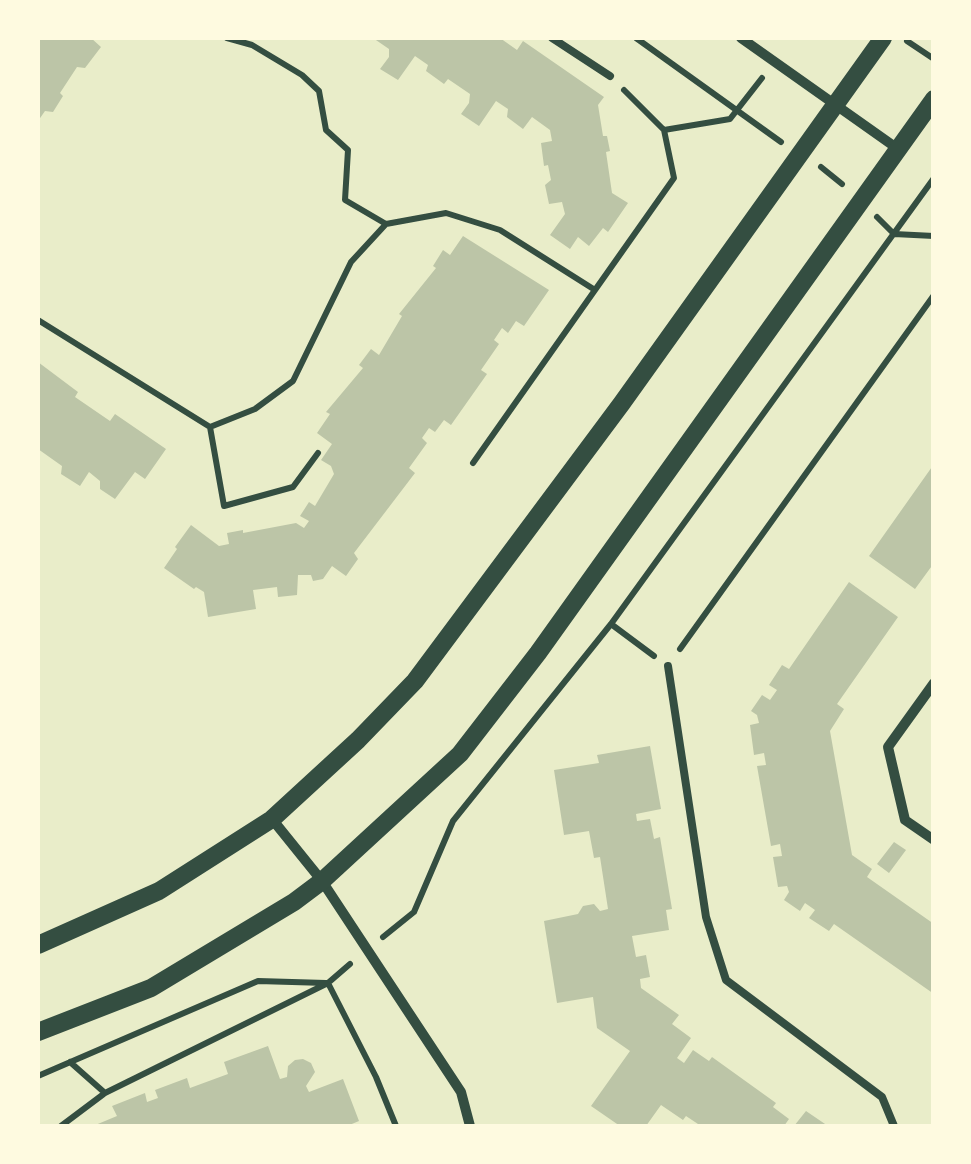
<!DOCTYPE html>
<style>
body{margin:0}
#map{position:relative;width:971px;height:1164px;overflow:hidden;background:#e9edc9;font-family:"PT Serif",serif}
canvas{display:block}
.frame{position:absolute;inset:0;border:40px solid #fefae0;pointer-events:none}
</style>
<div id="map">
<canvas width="971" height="1164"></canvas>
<div class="frame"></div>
</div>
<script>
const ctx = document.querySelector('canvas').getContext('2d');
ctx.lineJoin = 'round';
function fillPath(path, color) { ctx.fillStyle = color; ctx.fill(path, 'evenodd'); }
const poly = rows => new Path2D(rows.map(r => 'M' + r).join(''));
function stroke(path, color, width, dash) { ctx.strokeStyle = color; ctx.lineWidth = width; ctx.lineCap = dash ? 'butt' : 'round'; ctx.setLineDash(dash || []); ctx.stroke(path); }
fillPath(poly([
 [38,38,91,38,101,47,85,68,77,67,60,93,63,96,53,112,45,111,38,121],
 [373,38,500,38,517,50,523,41,604,97,598,105,603,136,607,136,610,151,606,152,612,193,628,203,608,232,603,228,589,246,578,237,570,249,550,235,565,214,562,202,549,204,545,185,551,180,548,165,544,166,541,143,552,141,550,130,532,117,523,129,507,117,508,109,496,101,479,126,461,114,469,103,470,94,448,79,444,84,426,71,428,65,415,56,398,80,380,69,389,57,389,49],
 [463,236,549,290,524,326,516,321,508,333,502,328,494,340,499,344,481,370,487,374,451,425,444,420,435,432,429,428,422,438,427,443,409,468,415,473,354,553,358,559,346,576,332,566,323,579,313,581,311,575,298,575,297,595,278,597,277,587,253,590,256,609,208,617,204,592,196,587,194,589,164,568,177,549,175,547,191,525,219,546,229,544,227,533,243,530,243,533,296,523,304,528,309,521,300,516,309,502,315,506,334,474,331,466,321,460,332,444,317,433,330,414,326,412,363,368,359,365,371,349,379,355,402,316,399,314,436,268,433,266,443,250,450,255],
 [38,362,78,392,75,397,110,421,115,414,166,449,145,479,135,472,115,499,100,489,100,481,89,472,80,486,61,474,62,466,38,449],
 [934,464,934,563,915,589,869,556],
 [849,582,898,617,837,704,844,709,830,731,852,855,872,869,867,877,934,924,934,994,834,924,829,931,809,918,815,910,805,903,800,911,784,900,789,892,787,886,778,887,773,857,782,856,780,844,771,846,757,766,766,765,764,753,754,755,750,725,759,723,757,715,751,711,762,695,770,700,777,690,769,685,782,665,789,669],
 [650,746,661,809,636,814,637,821,650,819,654,839,660,837,672,909,666,910,669,930,632,936,636,957,646,955,650,977,640,979,641,988,679,1015,672,1024,691,1038,677,1058,684,1063,693,1050,709,1061,712,1057,776,1103,773,1107,789,1119,784,1126,701,1126,686,1116,683,1120,661,1105,646,1126,620,1126,591,1106,630,1051,597,1028,593,997,557,1003,544,921,578,914,583,906,594,904,600,911,608,909,600,857,594,858,589,831,564,835,554,770,599,763,597,755],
 [894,842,906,850,889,873,877,864],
 [268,1046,280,1079,287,1077,288,1066,295,1060,303,1059,311,1063,315,1072,306,1086,309,1092,343,1079,359,1121,347,1126,93,1126,117,1116,112,1106,145,1093,147,1102,158,1098,155,1090,187,1078,190,1088,228,1074,224,1062],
 [806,1111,828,1126,794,1126]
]), '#bcc5a7');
stroke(poly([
 [227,38,252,45,302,75,319,91,326,130,348,150,345,200,386,224],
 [636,38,781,142],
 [907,41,934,59],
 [664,130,730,119,762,78],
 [821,167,842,184],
 [877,217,894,234,934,236],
 [38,320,210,427,255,409,293,381,351,262,386,224,446,213,500,230,595,290],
 [210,427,224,506,293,487,318,453],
 [473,463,674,178,664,130,624,90],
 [611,624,654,656],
 [680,649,934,295],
 [383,937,414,912,453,821,611,624,934,178],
 [328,983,376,1077,396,1126],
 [70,1062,105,1093],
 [38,1076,258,981,326,983],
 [61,1126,105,1093,328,983,350,964]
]), '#344e41', 6);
stroke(poly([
 [552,38,610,76],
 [668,666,706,917,726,980,882,1097,894,1126]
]), '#344e41', 8);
stroke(poly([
 [741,38,898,149],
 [934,683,888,747,905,820,934,840],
 [272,819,322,881,461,1092,470,1126]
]), '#344e41', 10);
stroke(poly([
 [38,945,159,891,272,819,358,740,415,681,622,403,883,38],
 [38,1032,151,988,294,902,322,881,460,754,538,653,934,99]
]), '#344e41', 18);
</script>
